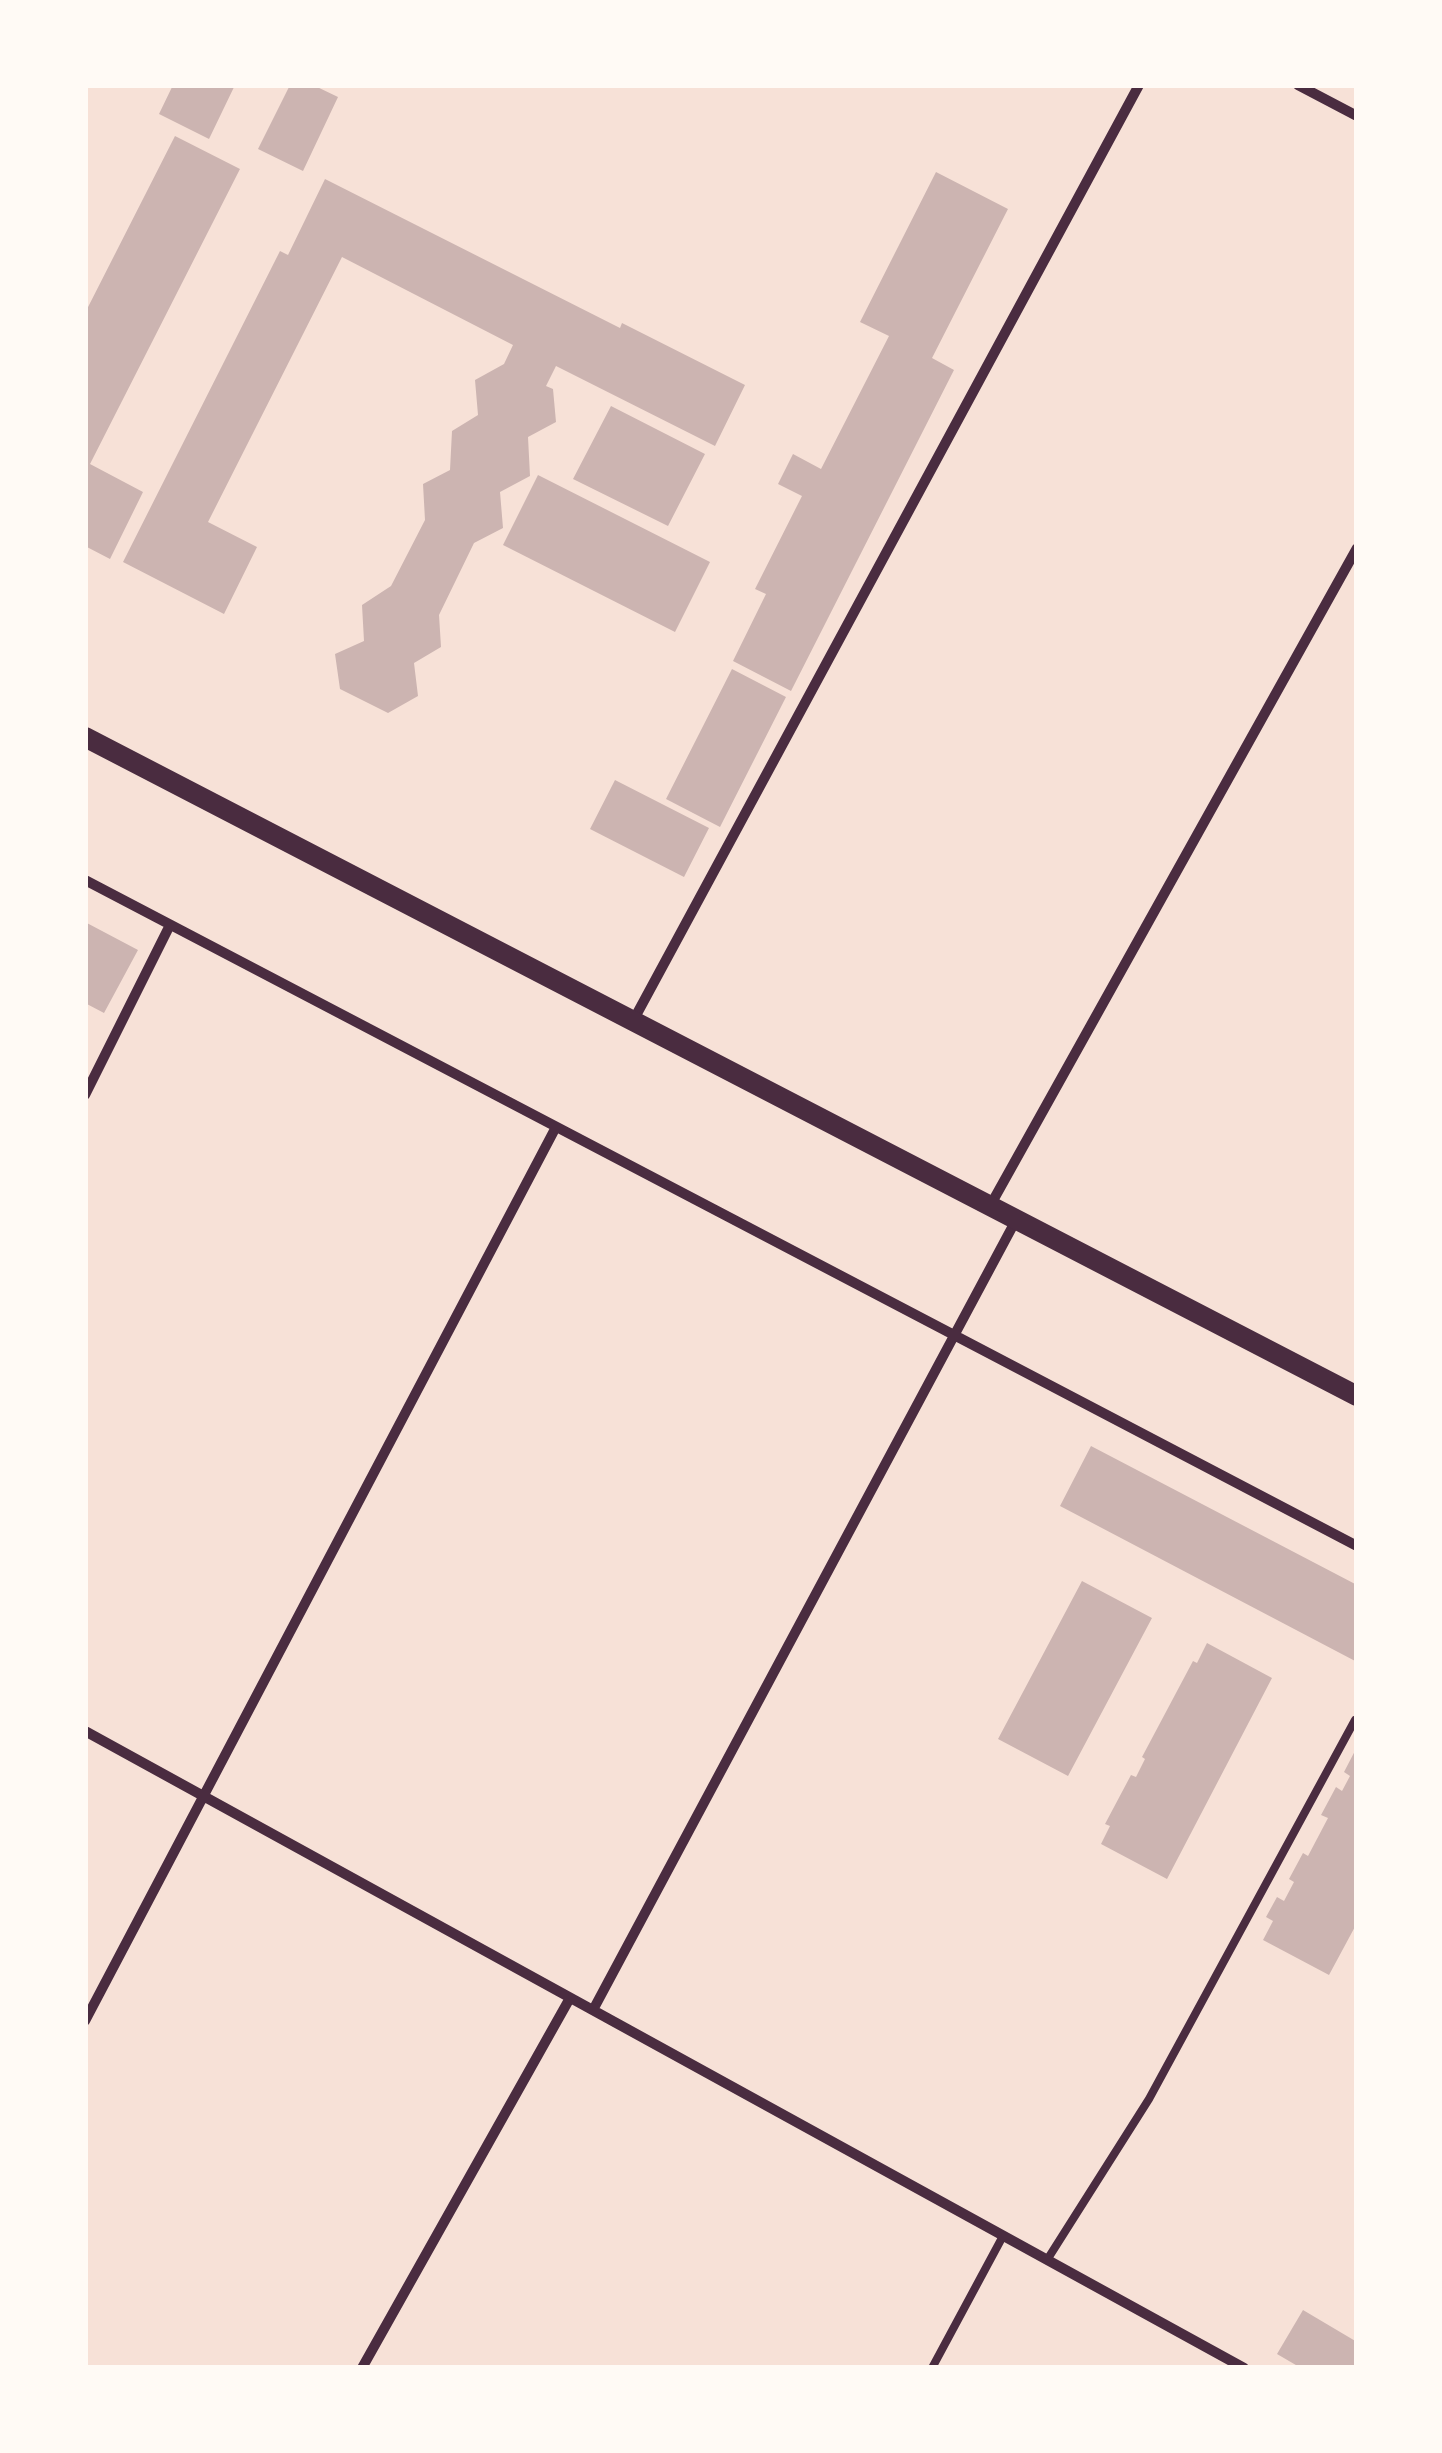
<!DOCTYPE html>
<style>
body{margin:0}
#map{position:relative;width:1442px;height:2453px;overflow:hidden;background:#f7e1d7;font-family:"Fira Sans Condensed",sans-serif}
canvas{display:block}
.frame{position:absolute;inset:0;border:88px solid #fffaf5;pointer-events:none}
</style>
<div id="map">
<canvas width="1442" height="2453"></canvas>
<div class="frame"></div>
</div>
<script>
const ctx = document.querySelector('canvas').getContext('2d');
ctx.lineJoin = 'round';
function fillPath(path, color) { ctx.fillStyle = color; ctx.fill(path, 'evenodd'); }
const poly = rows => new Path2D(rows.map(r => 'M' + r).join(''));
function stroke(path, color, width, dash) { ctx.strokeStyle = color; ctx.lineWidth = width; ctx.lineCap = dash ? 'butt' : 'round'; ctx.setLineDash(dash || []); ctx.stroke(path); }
fillPath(poly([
 [173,85,235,85,209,139,159,114],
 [290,85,313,85,338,97,303,171,258,149],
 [175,136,240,169,90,464,143,492,110,559,85,546,85,313],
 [936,172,1008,209,932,358,954,370,791,691,733,661,766,594,755,589,802,496,778,484,793,454,821,469,889,336,860,322],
 [325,179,620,328,622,323,745,385,715,446,556,366,546,386,553,389,556,422,528,437,530,476,500,492,503,528,474,543,439,615,441,647,414,663,418,696,388,713,340,689,335,654,364,641,362,605,391,586,425,520,423,484,450,470,452,431,478,415,475,380,504,364,513,345,342,257,208,522,257,547,224,614,123,562,280,251,288,255],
 [611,406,705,454,668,526,573,479],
 [538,475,710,562,675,632,503,545],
 [732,669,786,697,720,827,666,799],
 [615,780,709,828,684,877,590,829],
 [85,922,138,950,104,1013,85,1003],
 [1091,1446,1357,1585,1357,1662,1060,1506],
 [1082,1581,1152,1618,1068,1776,998,1739],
 [1207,1643,1272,1678,1167,1879,1101,1844,1110,1826,1105,1824,1131,1775,1136,1777,1145,1759,1142,1757,1193,1661,1197,1663],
 [1357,1747,1357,1923,1329,1975,1263,1940,1273,1921,1266,1917,1277,1897,1284,1901,1294,1882,1289,1879,1303,1853,1308,1856,1328,1818,1321,1815,1336,1787,1342,1791,1350,1776,1344,1772],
 [1303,2310,1357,2342,1357,2368,1301,2368,1277,2354]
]), '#ccb4b1');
stroke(poly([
 [1047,2260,1149,2099,1355,1720],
 [932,2368,1003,2236]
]), '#4a2c40', 8);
stroke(poly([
 [1298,85,1357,116],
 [85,880,1357,1546],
 [633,1021,1139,85],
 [85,1095,170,925],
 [990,1206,1357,548],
 [85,1731,1244,2368],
 [593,2010,1016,1220],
 [85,2021,556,1127],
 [362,2368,570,1998]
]), '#4a2c40', 10);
stroke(poly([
 [85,737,1357,1396]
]), '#4a2c40', 20);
</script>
